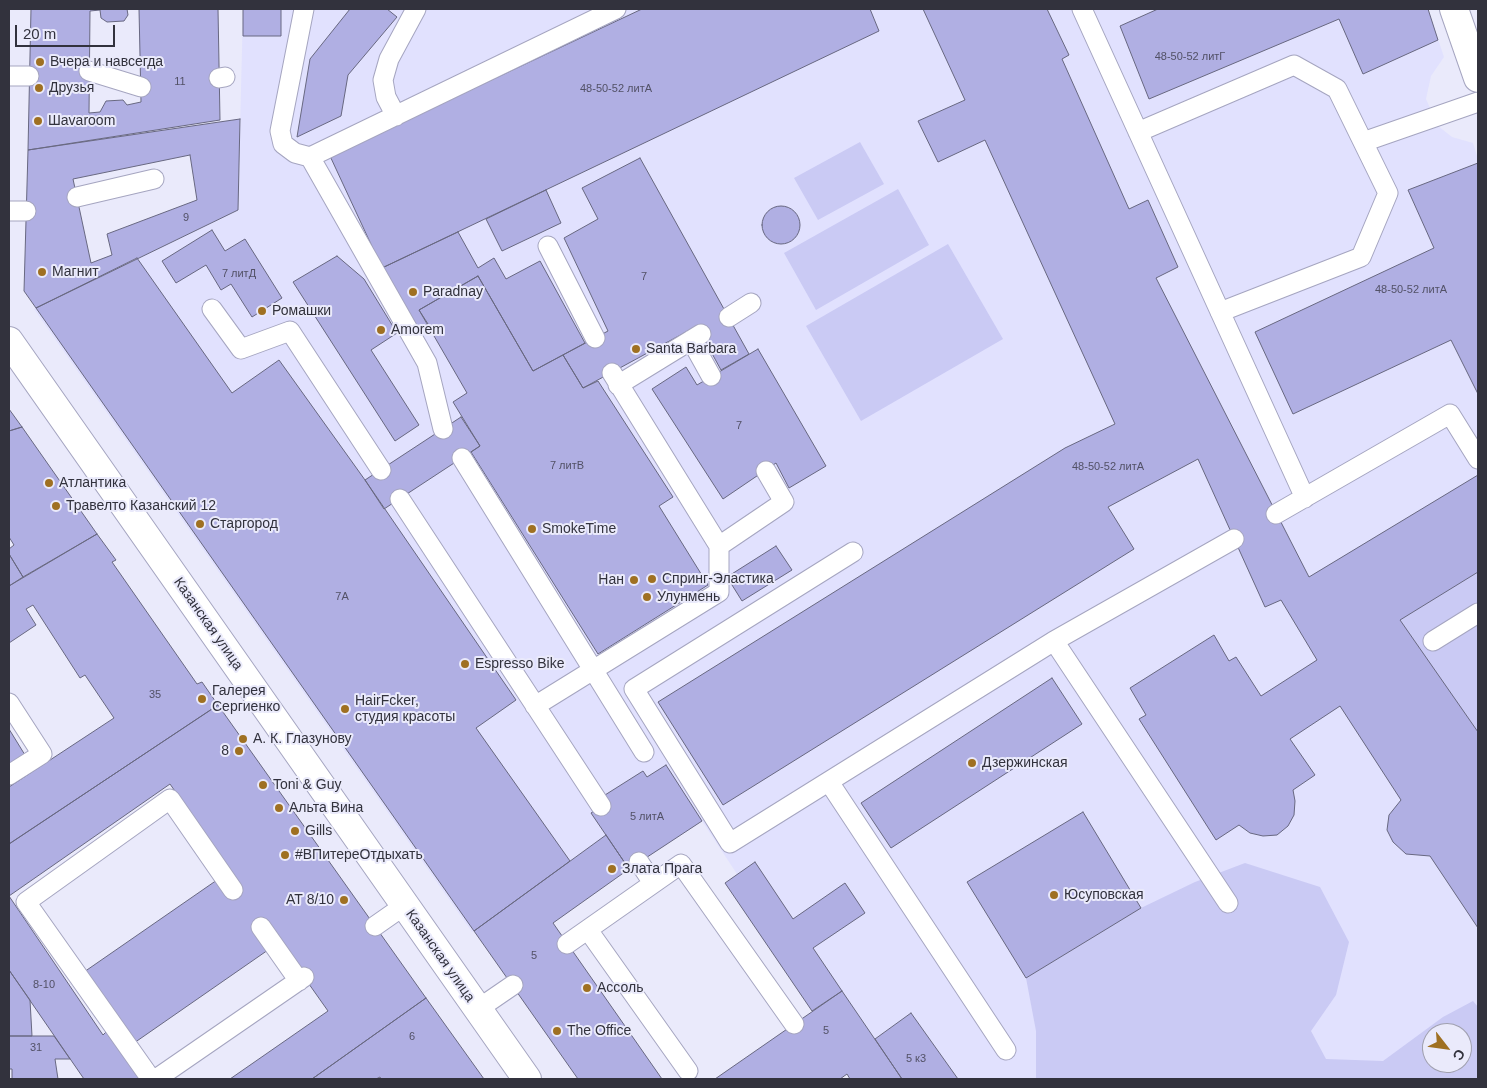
<!DOCTYPE html>
<meta charset="utf-8">
<style>
body{margin:0}
#map{position:relative;width:1487px;height:1088px;overflow:hidden;background:#eaeafb;font-family:Helvetica,sans-serif}
canvas{display:block}
.frame{position:absolute;inset:0;border:10px solid #32323d;pointer-events:none}
.north{position:absolute;left:1422px;top:1023px;width:50px;height:50px;box-sizing:border-box;background:#eaeafb;border:1px solid #a0a0af;border-radius:50%;rotate:120deg;font-size:14px;font-weight:700;line-height:20px;text-align:center;color:#32323d}
.north::after{content:'';display:block;margin:auto;width:18px;height:22px;background:#9f7022;clip-path:polygon(50% 0,100% 100%,50% 72%,0 100%)}
.scale{position:absolute;left:15px;top:25px;width:100px;height:22px;box-sizing:border-box;border:2px solid #32323d;border-top:0;padding-left:6px;font-size:15px;line-height:18px;white-space:nowrap;color:#32323d;-webkit-text-stroke:4px #eaeafb;paint-order:stroke}
</style>
<div id="map">
<canvas width="1487" height="1088"></canvas>
<div class="frame"></div>
<div class="north">С</div>
<div class="scale">20 m</div>
</div>
<script>
const ctx = document.querySelector('canvas').getContext('2d');
ctx.lineJoin = 'round';
function fillPath(path, color) { ctx.fillStyle = color; ctx.fill(path, 'evenodd'); }
const poly = rows => new Path2D(rows.map(r => 'M' + r).join(''));
function stroke(path, color, width, dash) { ctx.strokeStyle = color; ctx.lineWidth = width; ctx.lineCap = dash ? 'butt' : 'round'; ctx.setLineDash(dash || []); ctx.stroke(path); }
function drawText(font, color, halo, rows, align = 'center') {
  ctx.font = font + ' Helvetica,sans-serif'; ctx.lineWidth = 4; ctx.setLineDash([]); ctx.textBaseline = 'middle'; ctx.strokeStyle = halo; ctx.fillStyle = color; for (const [text, x, y, turn = 0] of rows) {
    ctx.save(); ctx.translate(x, y); ctx.rotate((+turn || 0) * Math.PI / 180); ctx.textAlign = isNaN(turn) ? turn : align; if (halo) ctx.strokeText(text, 0, 0); ctx.fillText(text, 0, 0); ctx.restore();
  }
}
fillPath(poly([
 [243,9,1428,9,1444,57,1431,76,1426,99,1438,126,1452,137,1473,143,1478,159,1478,1079,958,1079,911,1013,875,1039,842,991,812,1011,725,883,737,874,702,821,629,869,606,835,472,932,34,309,238,210],
 [1432,1033,1462,1033,1462,1063,1432,1063]
]), '#e1e1fe');
fillPath(poly([
 [860,142,884,184,818,220,794,178],
 [898,189,929,245,816,310,784,253],
 [948,244,1003,339,861,421,806,326],
 [1478,572,1478,732,1400,620],
 [1245,863,1320,887,1349,942,1336,995,1311,1031,1326,1059,1383,1061,1443,1017,1473,1001,1478,1007,1478,1079,1036,1079,1036,1031,1026,978,1141,908,1195,882],
 [1432,1033,1462,1033,1462,1063,1432,1063]
]), '#cacaf4');
const building = poly([
 [31,9,127,9,128,15,124,21,107,22,101,18,100,10,90,11,89,113,100,112,106,101,123,100,127,105,141,102,139,9,218,9,220,120,28,150,31,9],
 [243,9,281,9,281,36,243,36,243,9],
 [350,9,387,9,397,17,348,75,341,116,297,137,310,59,350,9],
 [642,9,870,9,879,31,382,268,330,156,642,9],
 [923,9,1047,9,1069,55,1062,59,1129,209,1148,200,1178,267,1156,278,1309,577,1478,475,1478,572,1400,620,1478,732,1478,928,1430,856,1406,854,1393,842,1387,830,1389,815,1401,800,1340,706,1290,739,1315,775,1293,790,1295,801,1294,815,1288,826,1277,835,1263,836,1250,833,1239,825,1216,840,1139,719,1146,715,1130,688,1214,635,1229,661,1236,657,1261,696,1317,660,1281,600,1265,607,1198,459,1108,507,1134,549,723,805,658,702,1065,448,1115,424,985,140,938,162,918,121,965,100,923,9],
 [1158,9,1428,9,1438,40,1363,74,1339,19,1149,99,1120,26,1158,9],
 [240,119,238,210,36,308,24,291,28,150,240,119],
 [190,155,197,200,107,234,112,255,91,263,73,179,190,155],
 [640,158,749,354,721,370,697,326,583,388,563,355,608,331,564,238,598,219,582,188,640,158],
 [1478,163,1478,394,1451,340,1293,414,1255,332,1434,248,1408,190,1478,163],
 [546,190,561,223,502,251,486,219,546,190],
 '762 225a19 19 0 1 1 38 0a19 19 0 1 1-38 0Z',
 [212,230,225,251,245,239,282,298,252,317,231,284,221,290,206,265,176,283,162,261,212,230],
 [458,232,478,268,494,258,506,279,540,261,585,343,533,371,478,276,419,310,428,324,418,329,382,268,458,232],
 [337,256,364,279,397,333,371,350,419,425,395,441,293,282,337,256],
 [137,258,232,393,279,360,365,480,516,700,476,728,570,861,474,931,36,308,137,258],
 [478,276,533,371,563,355,583,388,598,381,673,497,659,506,708,585,598,654,471,452,480,446,453,402,467,393,419,310,478,276],
 [758,349,826,466,789,488,776,463,723,499,652,389,686,367,697,385,758,349],
 [9,409,22,427,9,431,9,409],
 [461,417,480,446,384,509,365,480,461,417],
 [22,427,97,534,23,577,9,554,9,549,14,545,9,537,9,431,22,427],
 [97,534,116,560,112,562,197,684,202,682,218,705,9,844,9,787,114,718,85,675,80,678,33,605,26,609,36,625,9,643,9,586,97,534],
 [776,546,792,570,742,601,727,577,776,546],
 [9,554,23,577,9,586,9,554],
 [1052,678,1082,724,891,848,861,803,1052,678],
 [218,705,426,998,312,1079,230,1079,328,1011,304,977,268,950,134,1043,84,972,217,880,240,885,170,784,9,896,9,844,218,705],
 [9,729,25,755,9,766,9,729],
 [666,765,702,821,629,869,591,813,609,801,605,795,643,771,647,777,666,765],
 [1083,812,1141,908,1026,978,967,882,1083,812],
 [606,835,629,869,553,923,662,1079,578,1079,474,931,606,835],
 [755,862,793,919,845,883,865,913,813,948,842,991,812,1011,725,883,755,862],
 [9,896,103,1035,106,1032,140,1079,84,1079,9,970,9,896],
 [9,970,30,1000,32,1036,9,1036,9,970],
 [842,991,902,1079,850,1079,847,1074,840,1079,715,1079,842,991],
 [426,998,484,1079,381,1079,380,1077,376,1079,312,1079,426,998],
 [911,1013,958,1079,902,1079,875,1039,911,1013],
 [9,1036,54,1036,70,1059,55,1059,58,1079,12,1079,12,1069,9,1069,9,1036]
]);
fillPath(building, '#b0afe3');
stroke(building, '#686881', 1);
const service = poly([
 [304,9,280,131,283,144,295,153,310,157],
 [1082,9,1305,498],
 [89,71,141,87],
 [9,76,29,76],
 [219,78,225,77],
 [396,116,386,97,383,80,389,59,416,9],
 [1138,132,1294,65,1337,89,1388,193,1361,257,1220,312],
 [1363,142,1478,102],
 [77,197,154,179],
 [9,211,26,211],
 [548,246,595,338],
 [212,309,241,349,290,331,381,470],
 [729,317,751,303],
 [691,340,711,376],
 [618,385,701,334],
 [443,429,427,363,310,157,616,9],
 [462,458,644,752],
 [400,499,601,806],
 [1276,514,1450,414,1478,459],
 [719,546,784,502,766,471],
 [853,552,634,689,730,843,1054,641,1234,539],
 [1054,641,1228,903],
 [1433,641,1478,613],
 [9,703,42,754,9,775],
 [535,706,719,592,719,546,612,373],
 [829,782,1006,1050],
 [639,862,653,883],
 [375,926,405,905],
 [261,927,299,981],
 [588,930,688,1071],
 [567,944,681,864,794,1024],
 [478,1009,513,985],
 [151,1079,26,902,170,799,233,890],
 [156,1079,304,977]
]);
const minor = poly([
 [1454,9,1478,78]
]);
const tertiary = poly([
 [9,341,527,1079]
]);
stroke(service, '#a5a5c0', 21);
stroke(minor, '#a5a5c0', 30);
stroke(tertiary, '#a5a5c0', 30);
stroke(service, '#fff', 19);
stroke(minor, '#fff', 28);
stroke(tertiary, '#fff', 28);
for (const [x, y, r, color] of [
 [40,62,5,"#9f7022"],
 [39,88,5,"#9f7022"],
 [38,121,5,"#9f7022"],
 [42,272,5,"#9f7022"],
 [413,292,5,"#9f7022"],
 [262,311,5,"#9f7022"],
 [381,330,5,"#9f7022"],
 [636,349,5,"#9f7022"],
 [49,483,5,"#9f7022"],
 [56,506,5,"#9f7022"],
 [200,524,5,"#9f7022"],
 [532,529,5,"#9f7022"],
 [652,579,5,"#9f7022"],
 [634,580,5,"#9f7022"],
 [647,597,5,"#9f7022"],
 [465,664,5,"#9f7022"],
 [202,699,5,"#9f7022"],
 [345,709,5,"#9f7022"],
 [243,739,5,"#9f7022"],
 [239,751,5,"#9f7022"],
 [972,763,5,"#9f7022"],
 [263,785,5,"#9f7022"],
 [279,808,5,"#9f7022"],
 [295,831,5,"#9f7022"],
 [285,855,5,"#9f7022"],
 [612,869,5,"#9f7022"],
 [1054,895,5,"#9f7022"],
 [344,900,5,"#9f7022"],
 [587,988,5,"#9f7022"],
 [557,1031,5,"#9f7022"]
]) { const dot = new Path2D(); dot.arc(x, y, r, 0, 2 * Math.PI); ctx.fillStyle = color; ctx.fill(dot); stroke(dot, '#eaeafb', 2); }
drawText('11px', '#525166', null, [
 ["48-50-52 литГ",1190,57],
 ["11",180,82],
 ["48-50-52 литА",616,89],
 ["9",186,218],
 ["7 литД",239,274],
 ["7",644,277],
 ["48-50-52 литА",1411,290],
 ["7",739,426],
 ["7 литВ",567,466],
 ["48-50-52 литА",1108,467],
 ["7А",342,597],
 ["35",155,695],
 ["5 литА",647,817],
 ["5",534,956],
 ["8-10",44,985],
 ["5",826,1031],
 ["6",412,1037],
 ["31",36,1048],
 ["5 к3",916,1059]
]);
drawText('14px', '#32323d', '#eaeafb', [
 ["Вчера и навсегда",50,62],
 ["Друзья",49,88],
 ["Шavaroom",48,121],
 ["Магнит",52,272],
 ["Paradnay",423,292],
 ["Ромашки",272,311],
 ["Amorem",391,330],
 ["Santa Barbara",646,349],
 ["Атлантика",59,483],
 ["Травелто Казанский 12",66,506],
 ["Старгород",210,524],
 ["SmokeTime",542,529],
 ["Спринг-Эластика",662,579],
 ["Нан",624,580,"right"],
 ["Улунмень",657,597],
 ["Espresso Bike",475,664],
 ["Галерея",212,691],
 ["Сергиенко",212,707],
 ["HairFcker,",355,701],
 ["студия красоты",355,717],
 ["А. К. Глазунову",253,739],
 ["8",229,751,"right"],
 ["Дзержинская",982,763],
 ["Toni & Guy",273,785],
 ["Альта Вина",289,808],
 ["Gills",305,831],
 ["#ВПитереОтдыхать",295,855],
 ["Злата Прага",622,869],
 ["Юсуповская",1064,895],
 ["AT 8/10",334,900,"right"],
 ["Ассоль",597,988],
 ["The Office",567,1031]
], 'left');
drawText('14px', '#32323d', '#eaeafb', [
 ["Казанская улица",208,624,55],
 ["Казанская улица",440,956,55]
]);
</script>
